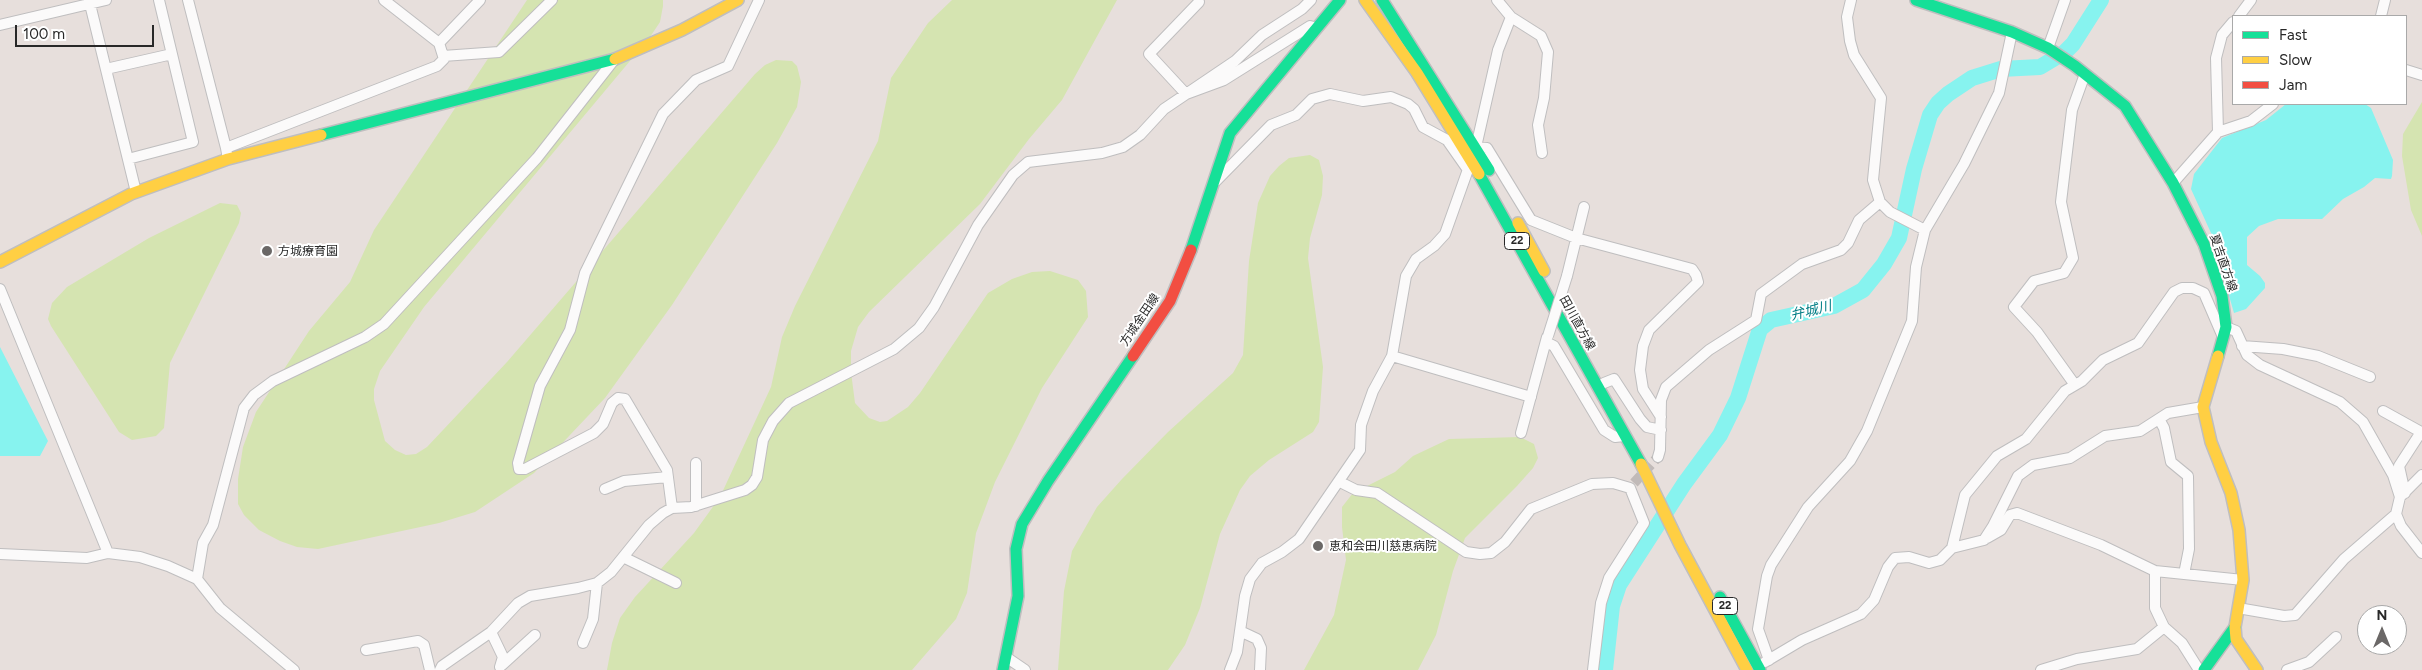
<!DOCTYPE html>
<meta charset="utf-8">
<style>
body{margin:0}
#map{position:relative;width:2422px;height:670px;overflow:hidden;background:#e7dfdc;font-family:Figtree,sans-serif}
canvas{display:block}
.legend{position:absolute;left:2232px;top:15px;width:175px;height:90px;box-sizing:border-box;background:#fff;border:1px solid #a9a9a9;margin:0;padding:6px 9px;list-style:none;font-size:15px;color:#282828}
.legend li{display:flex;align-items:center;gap:10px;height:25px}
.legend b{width:25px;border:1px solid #a9a9a9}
.north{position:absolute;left:2357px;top:605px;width:50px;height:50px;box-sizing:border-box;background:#fff;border:1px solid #a9a9a9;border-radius:50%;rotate:0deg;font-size:14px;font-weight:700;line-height:20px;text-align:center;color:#282828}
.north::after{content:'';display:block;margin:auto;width:18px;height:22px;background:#6b6867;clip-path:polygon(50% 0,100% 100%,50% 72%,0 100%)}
.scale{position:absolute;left:15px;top:25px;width:139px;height:22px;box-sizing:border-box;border:2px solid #282828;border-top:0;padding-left:6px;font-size:15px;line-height:18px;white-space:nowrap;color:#282828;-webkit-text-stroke:4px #fff;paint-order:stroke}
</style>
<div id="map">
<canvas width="2422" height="670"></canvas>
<ul class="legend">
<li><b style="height:6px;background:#16e098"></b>Fast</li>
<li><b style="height:6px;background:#ffcf43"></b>Slow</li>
<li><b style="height:6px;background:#f24e42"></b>Jam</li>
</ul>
<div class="north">N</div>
<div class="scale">100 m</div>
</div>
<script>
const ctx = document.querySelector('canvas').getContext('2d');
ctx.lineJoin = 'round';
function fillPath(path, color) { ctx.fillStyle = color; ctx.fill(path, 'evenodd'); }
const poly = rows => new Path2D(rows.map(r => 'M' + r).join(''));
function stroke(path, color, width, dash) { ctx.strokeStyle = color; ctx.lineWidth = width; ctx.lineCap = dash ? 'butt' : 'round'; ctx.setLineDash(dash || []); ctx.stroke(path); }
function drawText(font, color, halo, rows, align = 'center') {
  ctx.font = font + ' Figtree,"Noto Sans JP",sans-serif'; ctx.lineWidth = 4; ctx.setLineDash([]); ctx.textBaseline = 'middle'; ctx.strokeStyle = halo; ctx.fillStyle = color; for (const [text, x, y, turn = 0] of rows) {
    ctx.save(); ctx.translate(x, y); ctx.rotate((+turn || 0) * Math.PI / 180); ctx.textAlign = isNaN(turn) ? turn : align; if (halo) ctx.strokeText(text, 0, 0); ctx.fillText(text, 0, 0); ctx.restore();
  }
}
fillPath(poly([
 [527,0,663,0,663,6,660,22,650,37,424,307,380,371,374,389,374,400,385,441,395,450,406,455,416,454,427,447,507,362,755,74,765,65,776,60,792,61,797,66,801,82,797,107,777,143,672,305,605,398,534,473,475,512,439,523,318,549,297,547,280,541,259,530,244,515,238,504,238,479,243,447,256,412,309,331,350,282,374,230],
 [952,0,1117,0,1062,100,1029,139,980,204,869,312,858,327,851,351,851,372,855,403,869,418,880,422,887,421,908,407,920,393,988,293,1012,279,1032,272,1050,271,1078,280,1086,291,1088,317,1042,388,995,482,976,533,967,593,956,619,912,670,607,670,612,643,620,618,635,597,694,533,720,497,771,387,782,337,795,306,878,141,891,78,928,23],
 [2422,102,2422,236,2411,210,2402,156,2403,134],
 [1310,155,1319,160,1323,176,1322,195,1310,238,1308,258,1323,367,1319,422,1313,432,1269,460,1250,476,1240,490,1220,534,1200,608,1185,645,1168,670,1058,670,1064,591,1072,551,1097,507,1122,479,1168,432,1233,373,1243,355,1249,261,1258,203,1270,176,1279,166,1289,158],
 [220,203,237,205,241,213,239,223,170,363,164,428,156,436,132,440,119,432,51,326,48,319,52,303,67,287,149,238],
 [1520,437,1534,444,1538,458,1533,468,1517,486,1465,538,1453,571,1436,635,1418,670,1304,670,1334,615,1346,560,1342,527,1342,507,1353,493,1395,472,1413,456,1449,439]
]), '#d5e4b1');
fillPath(poly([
 [2286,104,2365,104,2371,108,2393,160,2392,176,2391,179,2375,178,2364,187,2343,199,2322,219,2278,219,2259,226,2247,237,2247,265,2260,276,2265,283,2265,288,2246,309,2234,313,2211,233,2191,189,2194,174,2222,138,2266,120],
 [0,347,48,441,40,456,0,456]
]), '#87f3ef');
stroke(poly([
 [1605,670,1612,606,1619,585,1684,484,1720,435,1738,398,1760,329,1771,320,1834,306,1863,290,1884,264,1899,238,1914,169,1930,115,1938,103,1948,94,1972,78,2001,69,2040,67,2065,52,2073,44,2101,0]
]), '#87f3ef', 16);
stroke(poly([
 [1634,483,1658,457]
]), '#c1bab8', 10, [10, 5]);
const street = poly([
 [89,0,136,192],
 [188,0,226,148],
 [1497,0,1511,17,1541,36,1548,52,1544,98,1538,125,1542,153],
 [1851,0,1847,17,1850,41,1854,55,1881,98,1873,180,1880,202,1890,212,1925,230],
 [1199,2,1149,54,1186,94,1224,80,1310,26,1317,28],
 [2239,16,2251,0],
 [2381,16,2385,0],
 [0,25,106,0],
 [439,43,480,0],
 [2048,48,2065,0],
 [443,56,499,52,552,0],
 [106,69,172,54],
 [2406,70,2422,75],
 [2218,132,2216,58,2222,35,2233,22],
 [1476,147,1487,148,1531,220,1576,238,1692,269,1696,275,1698,282,1649,330,1643,346,1640,370,1643,389,1661,417],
 [128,159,193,142,159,0],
 [228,159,226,148,437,66,444,59,439,43,384,0],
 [1216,181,1271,125,1296,115,1312,99,1330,94,1363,101,1391,97,1408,104,1414,109,1423,127,1447,140,1468,170],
 [2173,183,2218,132,2251,121,2273,104],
 [1567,276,1584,207],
 [0,289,108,553],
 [2226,327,2236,331,2247,355,2260,365,2340,402,2363,422,2393,475,2400,497],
 [1546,342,1554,346,1604,430,1615,437,1624,436],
 [2242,346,2283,349,2318,356,2370,377],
 [1392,356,1531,397],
 [1604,383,1614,379,1640,419,1647,427,1661,430],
 [2075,385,2037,332,2014,307,2034,281,2064,273,2073,258,2061,202,2072,110,2085,74],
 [2383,411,2421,432,2399,466,2405,493],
 [2159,419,2164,428,2171,462,2188,476,2189,549,2184,574],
 [1521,433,1547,337],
 [1658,457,1660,450,1661,400,1666,387,1709,350,1756,320,1761,294,1802,264,1841,250,1848,243,1859,220,1880,202],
 [2422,475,2400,497,2396,514,2401,526,2422,553],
 [1340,482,1356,490,1377,493,1466,552,1480,554,1491,553,1505,542,1531,509,1592,484,1613,483,1630,488],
 [605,489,624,481,668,477],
 [696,506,696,463],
 [672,508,667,470,625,399,618,398,612,403,603,424,594,433,525,469,519,469,518,463,540,386,570,330,585,273,663,114,696,80,728,66,759,0],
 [1987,538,2001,530,2010,515,2017,513,2101,545,2155,571,2243,580],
 [1952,548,1965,495,1997,456,2026,439,2065,391,2082,381,2103,360,2138,343,2174,292,2182,288,2193,288,2204,293,2223,337],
 [0,554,87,558,108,553,140,557,168,566,197,579,220,608,294,670],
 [623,557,676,583],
 [197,579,203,543,213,525,244,408,254,395,273,381,365,337,384,324,537,158,614,60],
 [2238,608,2284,616,2295,615,2344,559,2396,514],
 [2164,627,2182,643,2199,670],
 [1240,631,1257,639,1261,648,1260,670],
 [491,632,503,657,500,667],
 [583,643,593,619,597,583],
 [366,650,418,641,424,645,430,670],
 [1006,657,1025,670],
 [1769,660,1758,629,1767,576,1771,565,1808,507,1850,461,1867,431,1912,321,1916,267,1925,230,1964,164,1999,93,2012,32],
 [1765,662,1802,640,1861,614,1874,600,1888,567,1895,558,1909,557,1929,563,1940,560,1952,548,1984,540,1993,526,2018,476,2033,465,2070,458,2105,436,2140,431,2168,413,2203,407],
 [502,665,535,635],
 [440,670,442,666,491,632,518,603,530,596,578,588,597,583,611,572,649,525,663,513,672,508,691,507,745,490,752,485,757,477,763,440,773,421,789,403,894,349,919,328,934,307,978,225,1013,175,1028,162,1102,153,1123,147,1140,135,1164,109,1235,61,1262,35,1302,9,1311,0],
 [1230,670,1237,652,1245,596,1250,579,1262,563,1282,552,1299,539,1360,450,1361,425,1373,391,1392,356,1406,276,1416,259,1434,246,1445,234,1476,147,1498,50,1511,17],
 [1593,670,1601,603,1609,578,1644,523,1630,488],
 [2041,670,2077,659,2137,649,2164,627,2155,608,2155,571],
 [2287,670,2309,662,2336,637]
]);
const fast = poly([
 [1382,0,1489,170],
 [1916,0,2012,32,2048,48,2075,66,2125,106,2173,183,2204,244,2222,296,2226,327,2218,356],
 [321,135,615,59],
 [1479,174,1641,464],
 [1191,250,1230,133,1340,0],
 [1720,597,1760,670],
 [1003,670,1018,596,1016,549,1022,524,1048,481,1133,356],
 [2204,670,2235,627]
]);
const slow = poly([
 [1365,0,1417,73,1479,174],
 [615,59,682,30,738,0],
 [1518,223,1544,271],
 [0,262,131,194,228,159,321,135],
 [2218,356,2203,407,2211,442,2231,493,2239,530,2243,580,2235,627,2236,639,2257,670],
 [1641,464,1680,545,1747,670]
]);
const jam = poly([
 [1133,356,1170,301,1191,250]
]);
stroke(street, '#bfbebf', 12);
stroke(fast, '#bfbebf', 14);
stroke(slow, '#bfbebf', 14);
stroke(jam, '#bfbebf', 14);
stroke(street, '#fbfafa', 10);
stroke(fast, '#16e098', 11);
stroke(slow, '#ffcf43', 11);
stroke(jam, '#f24e42', 11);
const streetBridge = poly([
 [1548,336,1567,276]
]);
stroke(streetBridge, '#bfbebf', 12, []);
stroke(streetBridge, '#fbfafa', 10);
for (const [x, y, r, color] of [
 [267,251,6,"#6b6867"],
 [1318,546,6,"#6b6867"]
]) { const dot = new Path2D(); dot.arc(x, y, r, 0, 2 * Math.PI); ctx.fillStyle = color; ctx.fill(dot); stroke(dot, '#fff', 2); }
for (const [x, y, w] of [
 [1517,241,25],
 [1725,606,25]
]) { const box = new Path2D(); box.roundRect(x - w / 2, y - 8.5, w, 17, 4); ctx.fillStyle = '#fff'; ctx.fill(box); stroke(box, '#282828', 1); }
drawText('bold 11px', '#282828', null, [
 ["22",1517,241],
 ["22",1725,606]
]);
drawText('12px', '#282828', '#fff', [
 ["方城療育園",278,251],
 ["恵和会田川慈恵病院",1329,546]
], 'left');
drawText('12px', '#282828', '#fff', [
 ["夏吉直方線",2223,263,71],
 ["方城金田線",1140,320,-56],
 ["田川直方線",1577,323,61]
]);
drawText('italic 14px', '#037f86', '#fff', [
 ["弁城川",1811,311,-14]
]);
</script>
